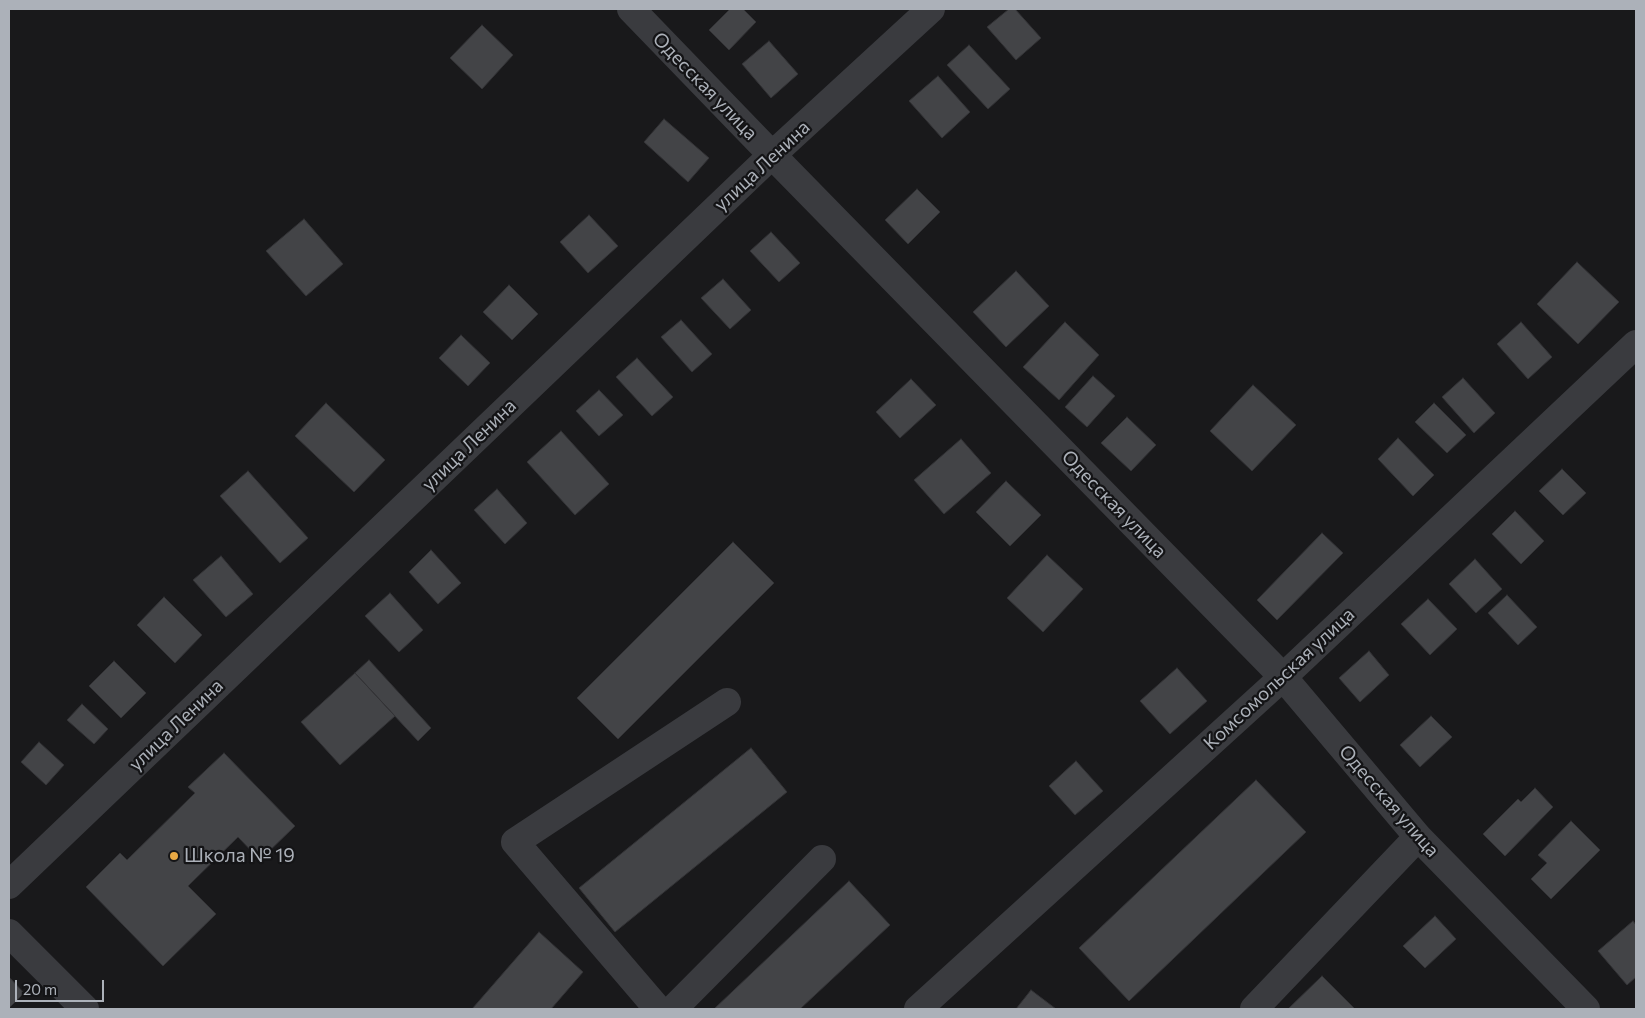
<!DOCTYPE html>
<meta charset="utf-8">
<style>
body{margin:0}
#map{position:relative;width:1645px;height:1018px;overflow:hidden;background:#19191b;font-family:Commissioner,sans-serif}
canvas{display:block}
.frame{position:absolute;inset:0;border:10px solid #acb1b9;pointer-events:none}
.scale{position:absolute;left:15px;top:980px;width:89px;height:22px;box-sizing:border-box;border:2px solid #acb1b9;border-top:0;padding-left:6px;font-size:15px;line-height:18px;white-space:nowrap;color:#acb1b9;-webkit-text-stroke:4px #141416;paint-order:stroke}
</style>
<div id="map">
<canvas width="1645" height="1018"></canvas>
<div class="frame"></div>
<div class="scale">20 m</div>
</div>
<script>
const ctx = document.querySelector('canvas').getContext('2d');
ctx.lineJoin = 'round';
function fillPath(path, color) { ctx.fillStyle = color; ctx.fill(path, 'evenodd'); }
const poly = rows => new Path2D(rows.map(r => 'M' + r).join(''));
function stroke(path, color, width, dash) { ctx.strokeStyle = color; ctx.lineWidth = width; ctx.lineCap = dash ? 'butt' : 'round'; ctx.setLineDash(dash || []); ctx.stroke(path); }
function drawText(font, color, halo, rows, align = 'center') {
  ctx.font = font + ' Commissioner,sans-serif'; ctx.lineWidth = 4.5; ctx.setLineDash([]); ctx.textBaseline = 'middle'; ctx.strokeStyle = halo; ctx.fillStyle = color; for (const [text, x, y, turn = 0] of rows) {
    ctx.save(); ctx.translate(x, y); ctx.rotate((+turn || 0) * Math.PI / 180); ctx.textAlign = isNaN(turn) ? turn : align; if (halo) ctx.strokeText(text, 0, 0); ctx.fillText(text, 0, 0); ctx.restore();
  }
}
const building = poly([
 [730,9,743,9,756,22,729,50,709,30,730,9],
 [1009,9,1015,9,1041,38,1016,60,987,27,1009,9],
 [482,25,513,55,482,89,450,58,482,25],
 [769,41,798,74,771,98,742,64,769,41],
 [969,45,1010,89,988,109,947,65,969,45],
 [938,76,970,112,942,138,909,101,938,76],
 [664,119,709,158,688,182,644,142,664,119],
 [917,189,940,212,908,244,885,220,917,189],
 [589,215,618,246,588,273,560,242,589,215],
 [304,219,343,264,306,296,266,251,304,219],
 [771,232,800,263,779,282,750,251,771,232],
 [1577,262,1619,302,1578,344,1537,304,1577,262],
 [1016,271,1049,306,1006,347,973,312,1016,271],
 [723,279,751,310,730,329,701,298,723,279],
 [509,285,538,314,512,340,483,312,509,285],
 [681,320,712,354,692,372,661,337,681,320],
 [1065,322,1099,355,1059,400,1023,367,1065,322],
 [1521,322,1552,357,1528,379,1497,344,1521,322],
 [461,335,490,363,468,386,439,358,461,335],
 [637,358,673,397,652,416,616,377,637,358],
 [1093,376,1115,396,1087,427,1065,407,1093,376],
 [1463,378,1495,413,1474,433,1442,397,1463,378],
 [911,379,936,405,900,438,876,412,911,379],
 [1253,385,1296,425,1252,471,1210,431,1253,385],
 [599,390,623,415,599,436,576,411,599,390],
 [326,403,385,460,354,492,295,436,326,403],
 [1434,403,1466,435,1447,453,1415,422,1434,403],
 [1127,417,1156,445,1131,471,1101,443,1127,417],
 [561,431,609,484,575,515,527,462,561,431],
 [1398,438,1434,475,1413,496,1378,459,1398,438],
 [961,439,991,473,944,514,914,480,961,439],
 [1562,469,1586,493,1563,515,1539,491,1562,469],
 [248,471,308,538,280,563,220,496,248,471],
 [1006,481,1041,515,1010,546,976,512,1006,481],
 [497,489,527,523,505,544,474,510,497,489],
 [1515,511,1544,541,1521,564,1492,534,1515,511],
 [1322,533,1343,553,1277,620,1257,600,1322,533],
 [733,542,774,583,618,739,577,698,733,542],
 [431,550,461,583,438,604,409,572,431,550],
 [1047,555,1083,589,1043,632,1007,598,1047,555],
 [221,556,253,594,226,617,193,580,221,556],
 [1475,559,1502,589,1476,613,1449,584,1475,559],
 [390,593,423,630,399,652,365,616,390,593],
 [1507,595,1537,627,1518,645,1488,613,1507,595],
 [164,597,202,635,175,663,137,625,164,597],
 [1428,599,1457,629,1430,655,1401,624,1428,599],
 [1369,651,1389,675,1360,702,1339,678,1369,651],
 [369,660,431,728,418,741,355,673,369,660],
 [114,661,146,693,121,718,89,686,114,661],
 [1177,668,1207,701,1170,734,1140,701,1177,668],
 [355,673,395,716,340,765,301,722,355,673],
 [82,704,108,729,94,744,67,720,82,704],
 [1431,716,1452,737,1420,767,1400,745,1431,716],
 [39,742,64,765,46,785,21,762,39,742],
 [751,748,787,792,615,932,579,888,751,748],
 [224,753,295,826,260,860,238,837,188,886,216,914,163,966,86,887,120,853,127,860,195,793,188,787,224,753],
 [1076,761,1103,791,1075,815,1049,786,1076,761],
 [1256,780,1306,832,1129,1001,1079,948,1256,780],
 [1535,788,1553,807,1505,856,1483,834,1518,799,1521,802,1535,788],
 [1571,821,1600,850,1551,899,1531,879,1547,863,1538,855,1571,821],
 [849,881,890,925,800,1009,714,1009,849,881],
 [1435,916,1456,939,1425,968,1403,946,1435,916],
 [1633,921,1636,925,1636,977,1627,985,1598,951,1633,921],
 [539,932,583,972,551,1009,472,1009,539,932],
 [1322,976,1355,1009,1288,1009,1322,976],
 [9,977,24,993,9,1008,9,977],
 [1031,990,1056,1009,1016,1009,1031,990]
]);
fillPath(building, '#434447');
stroke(building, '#333336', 1);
stroke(poly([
 [631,9,772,155,1283,677,1418,837,1586,1009],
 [9,885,772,155,931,9],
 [9,933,85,1009],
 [658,1009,515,842,727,702],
 [673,1009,822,859],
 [918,1009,1283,677,1636,344],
 [1254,1009,1418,837]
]), '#3a3b3f', 28);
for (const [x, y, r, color] of [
 [174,856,5,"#e7a844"]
]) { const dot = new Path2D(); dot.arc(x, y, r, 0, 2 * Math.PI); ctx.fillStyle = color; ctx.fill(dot); stroke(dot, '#141416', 2); }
drawText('19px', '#acb1b9', '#141416', [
 ["Одесская улица",705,86,46],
 ["улица Ленина",762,166,-43],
 ["улица Ленина",469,445,-44],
 ["Одесская улица",1114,504,46],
 ["Комсомольская улица",1279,679,-43],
 ["улица Ленина",176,725,-44],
 ["Одесская улица",1389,801,49]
]);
drawText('19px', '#acb1b9', '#141416', [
 ["Школа № 19",184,856]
], 'left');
</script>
